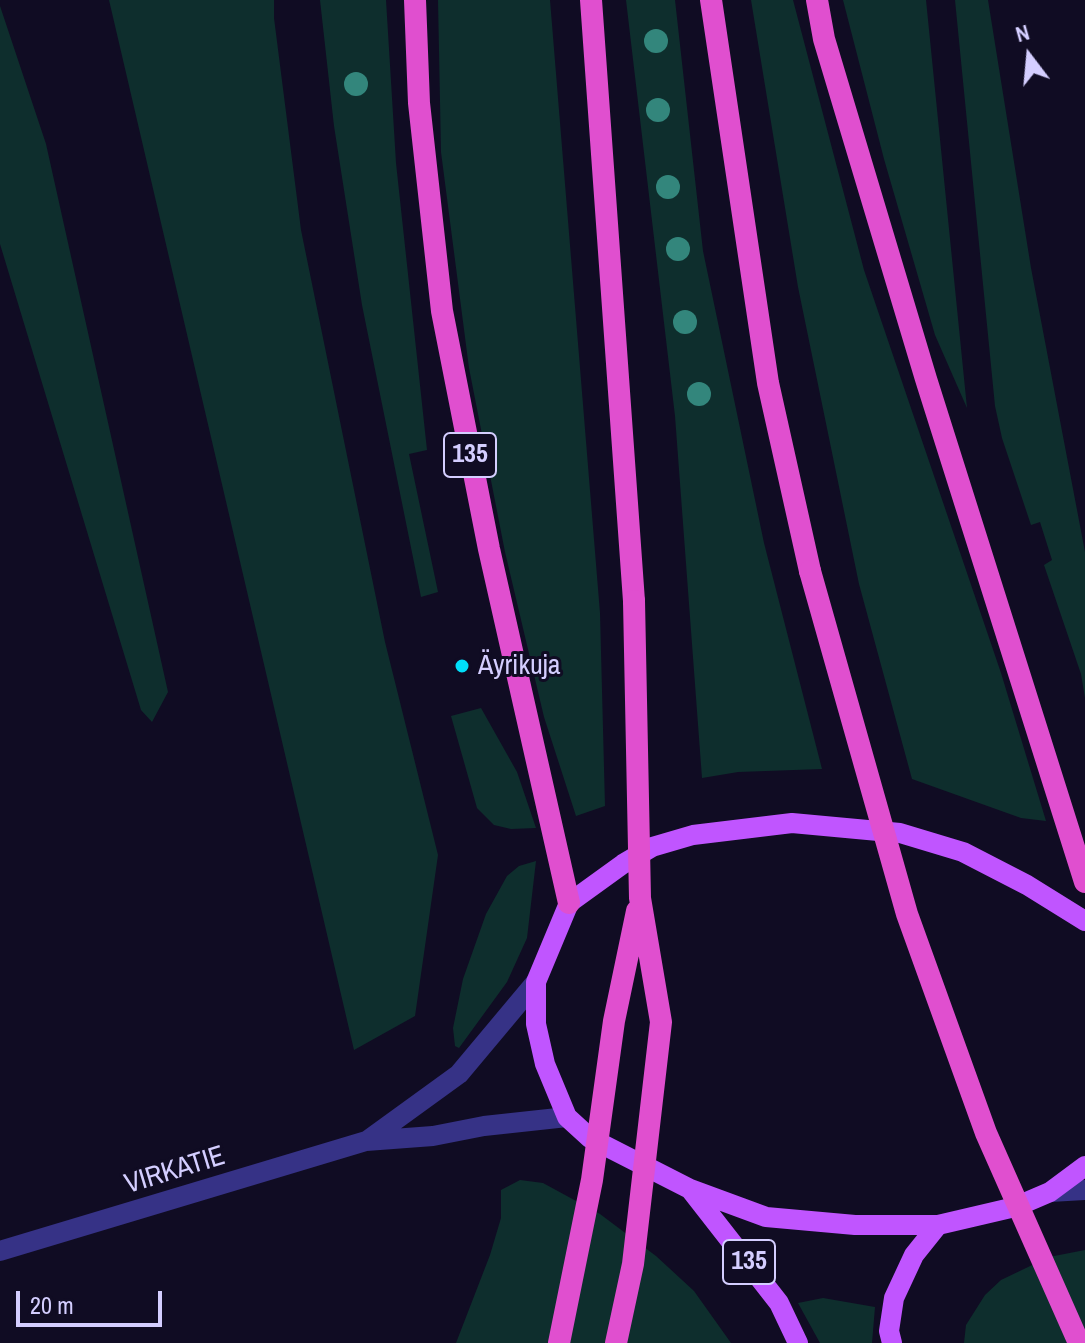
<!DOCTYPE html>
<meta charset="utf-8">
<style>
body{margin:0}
#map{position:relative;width:1085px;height:1343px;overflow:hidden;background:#100c23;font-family:"Archivo Narrow",sans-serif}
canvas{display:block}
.north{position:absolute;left:989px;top:16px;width:80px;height:80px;-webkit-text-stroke:6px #100c23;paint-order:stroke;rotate:344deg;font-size:22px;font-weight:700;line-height:32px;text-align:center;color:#d4ceff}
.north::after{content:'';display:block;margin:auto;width:28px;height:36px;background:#d4ceff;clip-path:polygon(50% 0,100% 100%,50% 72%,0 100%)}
.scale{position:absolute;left:16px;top:1291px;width:146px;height:36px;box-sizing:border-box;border:4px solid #d4ceff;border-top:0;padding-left:10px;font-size:24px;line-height:28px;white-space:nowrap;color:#d4ceff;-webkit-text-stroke:6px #100c23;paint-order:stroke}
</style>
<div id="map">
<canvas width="1085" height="1343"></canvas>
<div class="north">N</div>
<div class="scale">20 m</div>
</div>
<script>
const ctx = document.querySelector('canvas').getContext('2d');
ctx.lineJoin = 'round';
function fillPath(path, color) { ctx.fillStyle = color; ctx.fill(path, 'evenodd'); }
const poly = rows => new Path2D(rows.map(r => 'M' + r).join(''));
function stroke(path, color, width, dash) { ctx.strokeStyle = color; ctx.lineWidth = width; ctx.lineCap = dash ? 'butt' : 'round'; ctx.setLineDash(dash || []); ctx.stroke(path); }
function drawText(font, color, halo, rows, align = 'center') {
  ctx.font = font + ' "Archivo Narrow",sans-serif'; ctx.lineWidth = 6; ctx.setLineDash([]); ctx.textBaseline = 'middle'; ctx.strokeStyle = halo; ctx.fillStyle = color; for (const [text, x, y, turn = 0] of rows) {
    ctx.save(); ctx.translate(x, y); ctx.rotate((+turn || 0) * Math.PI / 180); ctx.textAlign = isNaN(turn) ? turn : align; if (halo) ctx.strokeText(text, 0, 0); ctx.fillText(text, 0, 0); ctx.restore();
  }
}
fillPath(poly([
 [109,0,274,0,274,18,301,230,385,642,438,855,415,1016,354,1050],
 [320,0,386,0,396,163,427,450,409,454,438,592,421,597,362,305,334,126],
 [438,0,550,0,600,613,605,806,576,816,544,717,505,552,469,368,441,152],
 [626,0,675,0,703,251,764,543,822,769,738,772,702,778,675,416],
 [751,0,793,0,864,270,1001,673,1046,821,1021,818,912,779,859,584,798,287],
 [843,0,926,0,967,408,935,335,884,159],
 [955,0,988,0,1031,268,1085,552,1085,698,1081,674,1044,565,1052,560,1040,522,1031,525,1002,438,995,406],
 [0,6,46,144,168,692,152,722,141,710,0,244],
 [481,708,517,772,536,828,511,829,494,825,477,808,451,716],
 [536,861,527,938,507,982,459,1048,455,1046,453,1028,463,979,486,914,507,876,519,866],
 [520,1180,543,1183,600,1214,656,1256,694,1291,731,1343,456,1343,490,1255,501,1218,501,1190],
 [1085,1250,1085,1343,964,1343,966,1325,985,1295,1001,1280,1049,1257],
 [823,1298,875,1307,872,1343,820,1343,798,1303]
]), '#0e2e2d');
stroke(poly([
 [368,1140,459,1074,536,982],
 [1050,1192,1085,1190],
 [0,1251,366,1141,433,1136,484,1126,567,1117]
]), '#363286', 20);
stroke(poly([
 [1085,921,1027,885,963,852,900,833,792,823,693,835,652,847,623,864,569,903,536,982,536,1024,545,1064,567,1117,590,1138,690,1189,766,1217,855,1225,938,1225,1015,1207,1050,1192,1085,1166],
 [690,1189,779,1303,798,1343],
 [892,1343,889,1331,894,1298,914,1255,938,1225]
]), '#c055ff', 20);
stroke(poly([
 [415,0,419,103,442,311,489,549,569,903],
 [591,0,634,601],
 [711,0,768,383,810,571],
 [817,0,824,39,926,379,1085,882]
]), '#e04fcf', 22);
stroke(poly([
 [810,571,907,914,986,1133,1079,1343],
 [559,1343,592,1180,614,1021,637,911],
 [616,1343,633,1264,661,1022,640,898,634,601]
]), '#e04fcf', 22);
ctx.fillStyle = '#33867c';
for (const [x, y] of [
 [656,41],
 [356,84],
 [658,110],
 [668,187],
 [678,249],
 [685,322],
 [699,394]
]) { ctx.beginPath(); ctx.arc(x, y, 12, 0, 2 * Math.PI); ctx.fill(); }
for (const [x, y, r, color] of [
 [462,666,8,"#00dff9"]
]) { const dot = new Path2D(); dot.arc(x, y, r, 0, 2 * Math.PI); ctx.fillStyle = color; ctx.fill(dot); stroke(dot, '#100c23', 3); }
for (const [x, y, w] of [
 [470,455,52],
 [749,1262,52]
]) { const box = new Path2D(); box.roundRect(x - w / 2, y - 22, w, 44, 6); ctx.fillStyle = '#100c23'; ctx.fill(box); stroke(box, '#d4ceff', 2); }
drawText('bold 26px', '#d4ceff', null, [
 ["135",470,455],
 ["135",749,1262]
]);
drawText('28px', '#d4ceff', '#100c23', [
 ["Äyrikuja",478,666]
], 'left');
drawText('28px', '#d4ceff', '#100c23', [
 ["VIRKATIE",175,1171,-17]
]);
</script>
